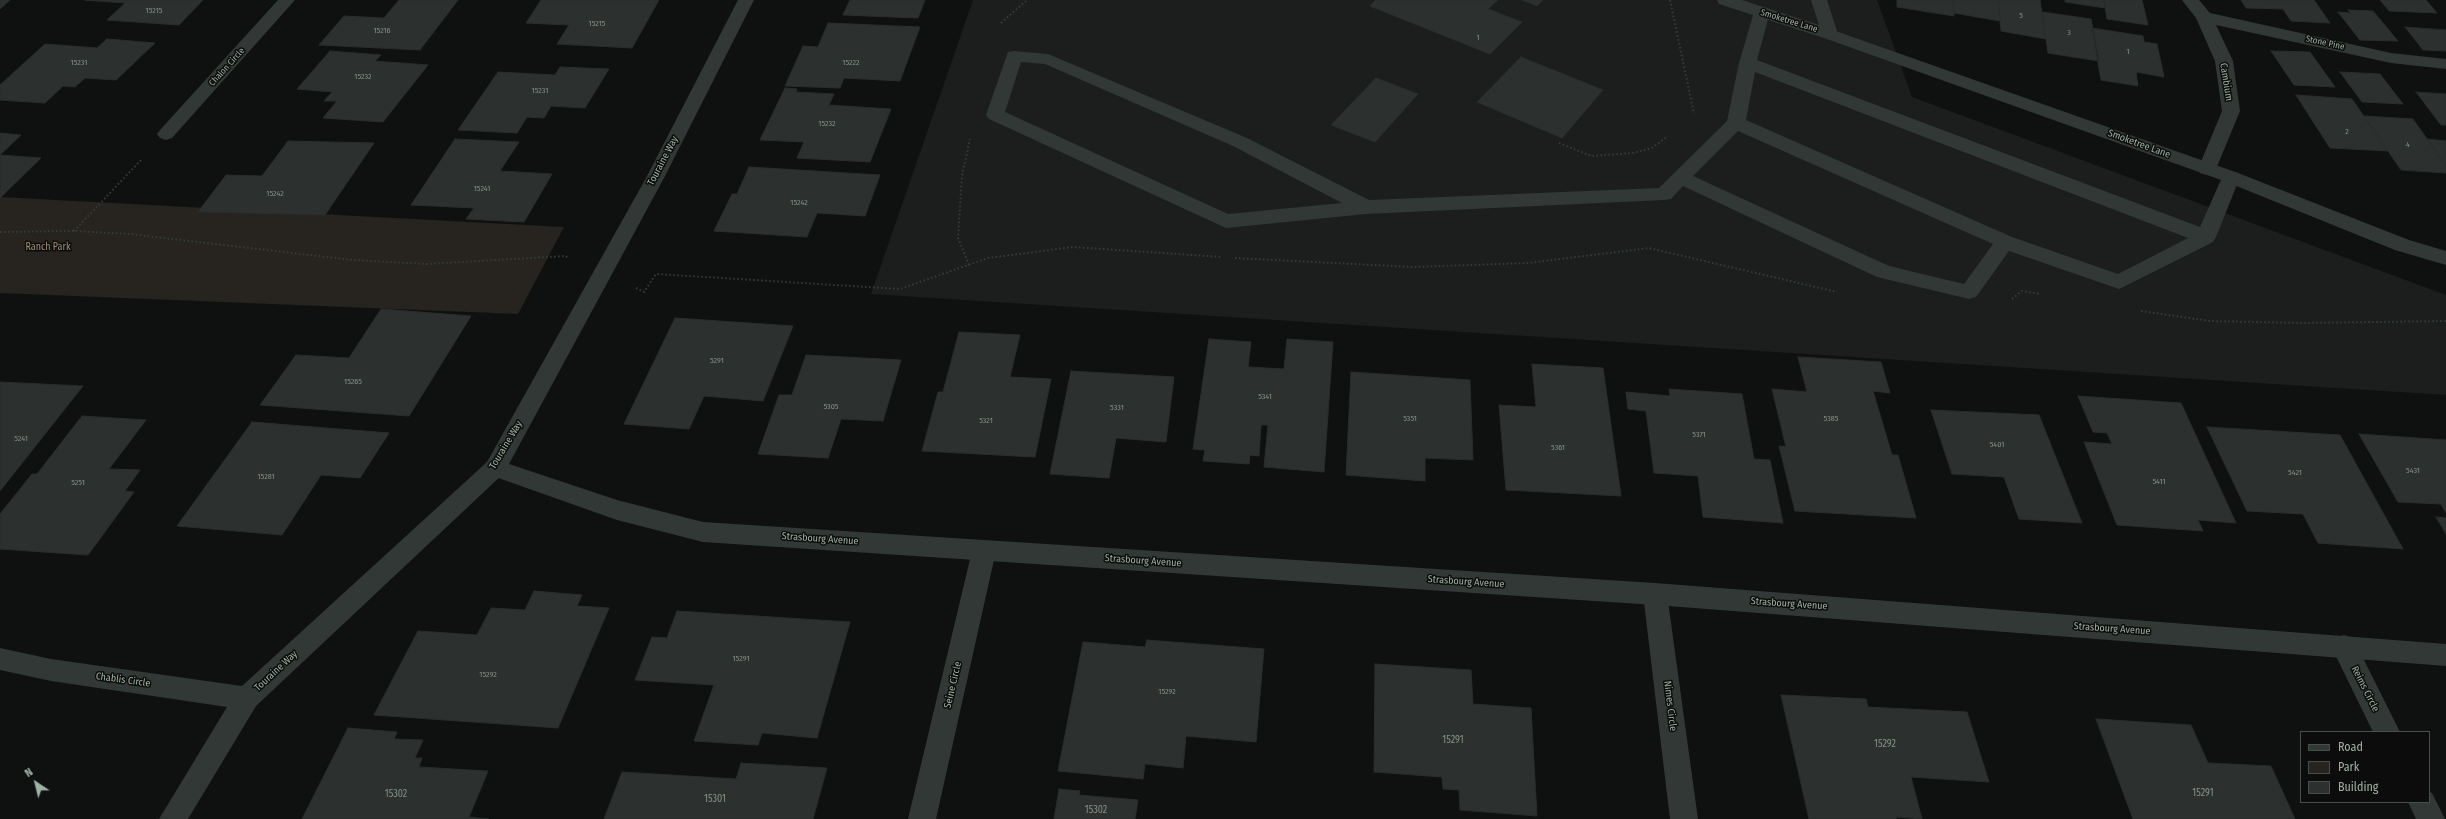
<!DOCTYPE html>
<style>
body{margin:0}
#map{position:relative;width:2446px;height:819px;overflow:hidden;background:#0f1110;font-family:"Fira Sans Condensed",sans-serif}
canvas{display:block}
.legend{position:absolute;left:2300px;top:731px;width:130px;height:72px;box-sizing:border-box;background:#0b0c0b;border:1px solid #464f48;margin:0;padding:5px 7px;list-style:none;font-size:12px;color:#9fb3a4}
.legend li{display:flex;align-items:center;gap:8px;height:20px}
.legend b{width:20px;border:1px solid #464f48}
.north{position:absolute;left:16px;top:763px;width:40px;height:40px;-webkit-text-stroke:3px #0b0c0b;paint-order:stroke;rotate:325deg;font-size:11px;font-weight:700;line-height:16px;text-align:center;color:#9fb3a4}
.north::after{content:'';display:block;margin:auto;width:14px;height:18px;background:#9fb3a4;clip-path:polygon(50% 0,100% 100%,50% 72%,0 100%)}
</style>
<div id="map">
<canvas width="2446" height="819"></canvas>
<ul class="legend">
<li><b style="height:5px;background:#323835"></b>Road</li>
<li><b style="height:11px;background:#27231e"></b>Park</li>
<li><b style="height:11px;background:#2c302e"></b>Building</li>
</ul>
<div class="north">N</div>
</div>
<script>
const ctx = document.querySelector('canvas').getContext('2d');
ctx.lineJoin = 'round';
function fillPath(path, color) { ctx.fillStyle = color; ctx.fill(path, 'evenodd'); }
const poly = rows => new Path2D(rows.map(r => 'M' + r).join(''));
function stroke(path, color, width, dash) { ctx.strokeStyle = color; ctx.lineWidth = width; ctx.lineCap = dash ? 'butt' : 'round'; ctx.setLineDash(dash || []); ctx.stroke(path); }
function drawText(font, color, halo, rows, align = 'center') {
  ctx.font = font + ' "Fira Sans Condensed",sans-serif'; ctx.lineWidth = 3; ctx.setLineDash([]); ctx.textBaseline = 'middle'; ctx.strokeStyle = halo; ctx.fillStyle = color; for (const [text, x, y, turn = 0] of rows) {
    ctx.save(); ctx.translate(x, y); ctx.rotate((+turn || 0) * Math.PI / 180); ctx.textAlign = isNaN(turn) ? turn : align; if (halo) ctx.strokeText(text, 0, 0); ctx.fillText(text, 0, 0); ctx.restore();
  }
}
fillPath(poly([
 [973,0,1877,0,1912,97,2446,295,2446,395,871,294]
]), '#1b1e1d');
fillPath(poly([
 [0,197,564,227,518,314,0,293]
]), '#27231e');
const building = poly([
 [0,0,10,0,0,9,0,0],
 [85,0,203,0,179,25,107,20,125,3,85,0],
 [399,0,458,0,420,50,319,45,344,16,384,18,399,0],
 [541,0,659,0,632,48,557,44,569,25,526,23,541,0],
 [850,0,925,0,918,18,843,15,850,0],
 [1376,0,1498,0,1488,9,1522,22,1490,54,1370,6,1376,0],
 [1522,0,1543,0,1537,6,1522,0],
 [1897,0,1953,0,1954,16,1897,7,1897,0],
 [1953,0,1998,0,2000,21,1954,13,1953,0],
 [1998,0,2040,0,2046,39,2001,31,1998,0],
 [2065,0,2104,0,2105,8,2065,2,2065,0],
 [2104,0,2142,0,2148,25,2107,19,2104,0],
 [2241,0,2314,0,2330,23,2291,21,2283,9,2246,8,2241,0],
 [2380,0,2426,0,2437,13,2389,11,2380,0],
 [2348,10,2373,11,2398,41,2360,40,2338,12,2351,13,2348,10],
 [2042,12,2091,19,2099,61,2048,53,2042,12],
 [828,23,920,27,900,81,844,78,840,88,785,86,803,46,818,47,828,23],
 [2405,27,2446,30,2446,51,2423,50,2405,27],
 [2092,28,2143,36,2144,42,2157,44,2164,77,2136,72,2138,86,2101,80,2092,28],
 [107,39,155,43,116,80,85,78,75,87,63,86,45,103,0,100,0,85,45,44,97,48,107,39],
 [330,51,381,55,375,61,428,65,383,122,323,118,337,101,324,101,332,92,297,89,330,51],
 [2271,51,2310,52,2335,87,2294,85,2271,51],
 [1521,57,1603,90,1562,138,1477,102,1521,57],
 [560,67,609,69,585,108,551,106,544,118,527,117,517,133,458,130,498,72,555,75,560,67],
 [2340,72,2380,74,2403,104,2362,102,2340,72],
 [1376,78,1418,94,1375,142,1331,125,1376,78],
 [785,88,797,89,796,92,834,94,829,105,891,109,870,162,797,158,804,142,760,140,785,88],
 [2416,92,2446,94,2446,125,2441,125,2416,92],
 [2296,95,2352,99,2388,151,2330,148,2296,95],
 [2364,116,2413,119,2446,166,2446,173,2401,170,2364,116],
 [0,133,21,135,0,155,0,133],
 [455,139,519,142,500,171,552,174,524,222,466,219,474,208,411,205,455,139],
 [2427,139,2446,141,2446,166,2427,139],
 [288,141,374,143,325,215,198,212,226,175,262,176,288,141],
 [0,155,41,158,0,198,0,155],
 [749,167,880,175,865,216,817,213,807,237,714,231,732,194,737,194,749,167],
 [381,309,471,316,409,416,260,405,296,355,349,358,381,309],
 [675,318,793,326,763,401,704,396,689,429,624,424,675,318],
 [959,332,1020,335,1010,377,1051,379,1035,457,922,451,938,392,943,392,959,332],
 [1209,339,1251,342,1248,367,1284,369,1287,339,1333,342,1324,472,1264,467,1268,425,1261,425,1259,456,1250,455,1249,464,1203,461,1205,450,1193,449,1209,339],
 [806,355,901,360,883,421,841,419,828,458,758,454,779,395,792,395,806,355],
 [1798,357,1881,362,1890,393,1873,391,1892,455,1898,455,1916,518,1795,511,1779,446,1786,447,1772,389,1807,392,1798,357],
 [1532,364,1603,368,1621,496,1506,490,1499,405,1536,407,1532,364],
 [1071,371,1174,377,1166,442,1116,438,1109,478,1050,474,1071,371],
 [1351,372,1470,380,1473,460,1425,458,1425,481,1346,475,1351,372],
 [0,382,83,386,0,491,0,382],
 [1669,389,1742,394,1754,459,1770,460,1783,523,1703,517,1698,476,1654,473,1646,411,1628,409,1626,392,1670,396,1669,389],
 [2078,396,2181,403,2236,523,2198,520,2203,531,2117,525,2084,442,2112,444,2107,433,2093,432,2078,396],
 [1931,410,2039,415,2082,523,2019,519,2004,477,1952,474,1931,410],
 [82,416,146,420,109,469,140,470,125,491,134,492,88,555,0,549,0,514,32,474,37,474,82,416],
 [252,422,389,433,360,478,321,475,282,535,177,526,252,422],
 [2207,427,2340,435,2403,549,2318,543,2303,514,2247,511,2207,427],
 [2359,434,2446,440,2446,513,2441,504,2398,502,2359,434],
 [2436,517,2446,518,2446,534,2436,517],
 [534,591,582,595,577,606,609,608,558,728,374,715,418,631,477,635,491,608,525,610,534,591],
 [677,611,850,622,817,738,762,733,758,745,694,741,714,685,635,680,652,637,667,638,677,611],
 [1147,640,1264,649,1256,742,1186,736,1183,768,1145,764,1143,779,1058,771,1083,642,1145,647,1147,640],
 [1375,664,1471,670,1473,704,1531,708,1537,816,1460,810,1459,790,1443,789,1442,777,1374,772,1375,664],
 [1781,695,1866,699,1868,707,1967,712,1989,782,1911,777,1922,819,1896,817,1897,819,1809,819,1781,695],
 [2096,719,2191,725,2208,763,2271,766,2295,819,2133,819,2096,719],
 [348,728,397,732,394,739,423,740,415,758,422,758,419,767,488,771,469,817,489,819,302,819,348,728],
 [741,763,827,768,813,819,604,819,622,772,736,779,741,763],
 [1059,789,1080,791,1079,795,1138,800,1135,819,1054,819,1059,789]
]);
fillPath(building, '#2c302e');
stroke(building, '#292d2c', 1);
stroke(poly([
 [1670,0,1694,114],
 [1001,23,1026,1],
 [1559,143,1591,156,1633,153,1652,148,1668,136],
 [74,231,142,159],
 [0,232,74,231,129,234,353,260,427,264,565,256,569,258],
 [1235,258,1413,267,1528,263,1649,248,1837,292],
 [969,265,958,238,962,176,970,139],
 [636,288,644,292,656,274,900,289,988,258,1073,247,1222,257],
 [2012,299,2022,291,2040,294],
 [2141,311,2210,321,2302,323,2446,321]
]), '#363d38', 2, [1.5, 2.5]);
fillPath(poly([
 [1762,7,1768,8,1770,12,1757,60,2200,227,2224,173,2231,171,2238,173,2240,177,2216,237,2213,242,2119,289,2009,251,1976,297,1969,299,1877,277,1683,186,1671,199,1664,200,1366,214,1226,228,989,119,986,115,1008,52,1014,51,1048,54,1247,138,1369,200,1659,188,1727,121,1739,63,1754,12,1756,8,1762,7],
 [1021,62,1045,64,1233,146,1342,203,1228,214,1005,112,1021,62],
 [1755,72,2188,238,2118,274,2012,237,1746,120,1755,72],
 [1738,131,1993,244,1964,284,1889,266,1693,176,1738,131]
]), '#323835');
fillPath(poly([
 [278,0,295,0,172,138,166,140,160,138,157,134,160,130,278,0],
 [1717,0,1742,0,1819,25,1811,0,1827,0,1838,34,1836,38,1824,38,1719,4,1717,0],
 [2182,0,2199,0,2210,13,2391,53,2446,59,2446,69,2391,63,2216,25,2233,61,2240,111,2216,169,2214,173,2207,175,2200,173,2198,169,2222,111,2215,61,2196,18,2182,0],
 [495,459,503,462,506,468,503,474,256,706,188,819,159,819,227,707,51,681,0,670,0,648,51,659,242,686,487,462,495,459],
 [984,541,992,544,996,551,936,819,908,819,972,551,976,544,984,541],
 [1655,583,1664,587,1667,594,1698,819,1670,819,1643,594,1646,587,1655,583],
 [2344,635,2353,638,2400,732,2373,732,2331,646,2335,638,2344,635],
 [2429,792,2432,793,2445,819,2416,819,2408,802,2429,802,2429,792]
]), '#323835');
fillPath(poly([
 [738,0,754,0,664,178,509,464,617,500,703,522,1655,583,2446,644,2446,666,1655,605,703,542,617,520,487,474,484,468,487,462,646,178,738,0],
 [1830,29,2238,173,2409,240,2446,251,2446,265,2395,250,2224,181,1824,38,1822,34,1824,30,1830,29]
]), '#323835');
drawText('8px', '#829286', null, [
 ["15215",154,11],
 ["5",2021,16],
 ["15215",597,24],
 ["15216",382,31],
 ["3",2069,33],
 ["1",1478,38],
 ["1",2128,52],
 ["15231",79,63],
 ["15222",851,63],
 ["15232",363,77],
 ["15231",540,91],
 ["15232",827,124],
 ["2",2347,132],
 ["4",2408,145],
 ["15241",482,189],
 ["15242",275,194],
 ["15242",799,203],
 ["5291",717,361],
 ["15265",353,382],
 ["5341",1265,397],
 ["5305",831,407],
 ["5331",1117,408],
 ["5351",1410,419],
 ["5385",1831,419],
 ["5321",986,421],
 ["5371",1699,435],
 ["5241",21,439],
 ["5401",1997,445],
 ["5361",1558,448],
 ["5431",2413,471],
 ["5421",2295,473],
 ["15281",266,477],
 ["5411",2159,482],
 ["5251",78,483],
 ["15291",741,659],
 ["15292",488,675],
 ["15292",1167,692]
]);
drawText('9px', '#9fb3a4', '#0b0c0b', [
 ["Smoketree Lane",1789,21,17],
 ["Stone Pine",2325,43,12],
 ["Chalon Circle",227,67,-48]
]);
drawText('10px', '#9fb3a4', '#0b0c0b', [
 ["Cambium",2226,82,81],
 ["Smoketree Lane",2139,144,20],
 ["Touraine Way",663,161,-62],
 ["Touraine Way",506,445,-59],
 ["Strasbourg Avenue",820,539,4],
 ["Strasbourg Avenue",1143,561,4],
 ["Strasbourg Avenue",1466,582,4],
 ["Strasbourg Avenue",1789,604,4],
 ["Strasbourg Avenue",2112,629,4],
 ["Touraine Way",276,671,-43],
 ["Chablis Circle",123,680,8],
 ["Seine Circle",953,685,-77],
 ["Reims Circle",2365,689,63],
 ["Nimes Circle",1670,706,83]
]);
drawText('10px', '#a19074', '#0b0c0b', [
 ["Ranch Park",48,247]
]);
drawText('10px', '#829286', null, [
 ["15291",1453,740],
 ["15292",1885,744],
 ["15291",2203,793],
 ["15302",396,794],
 ["15301",715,799],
 ["15302",1096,810]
]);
</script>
